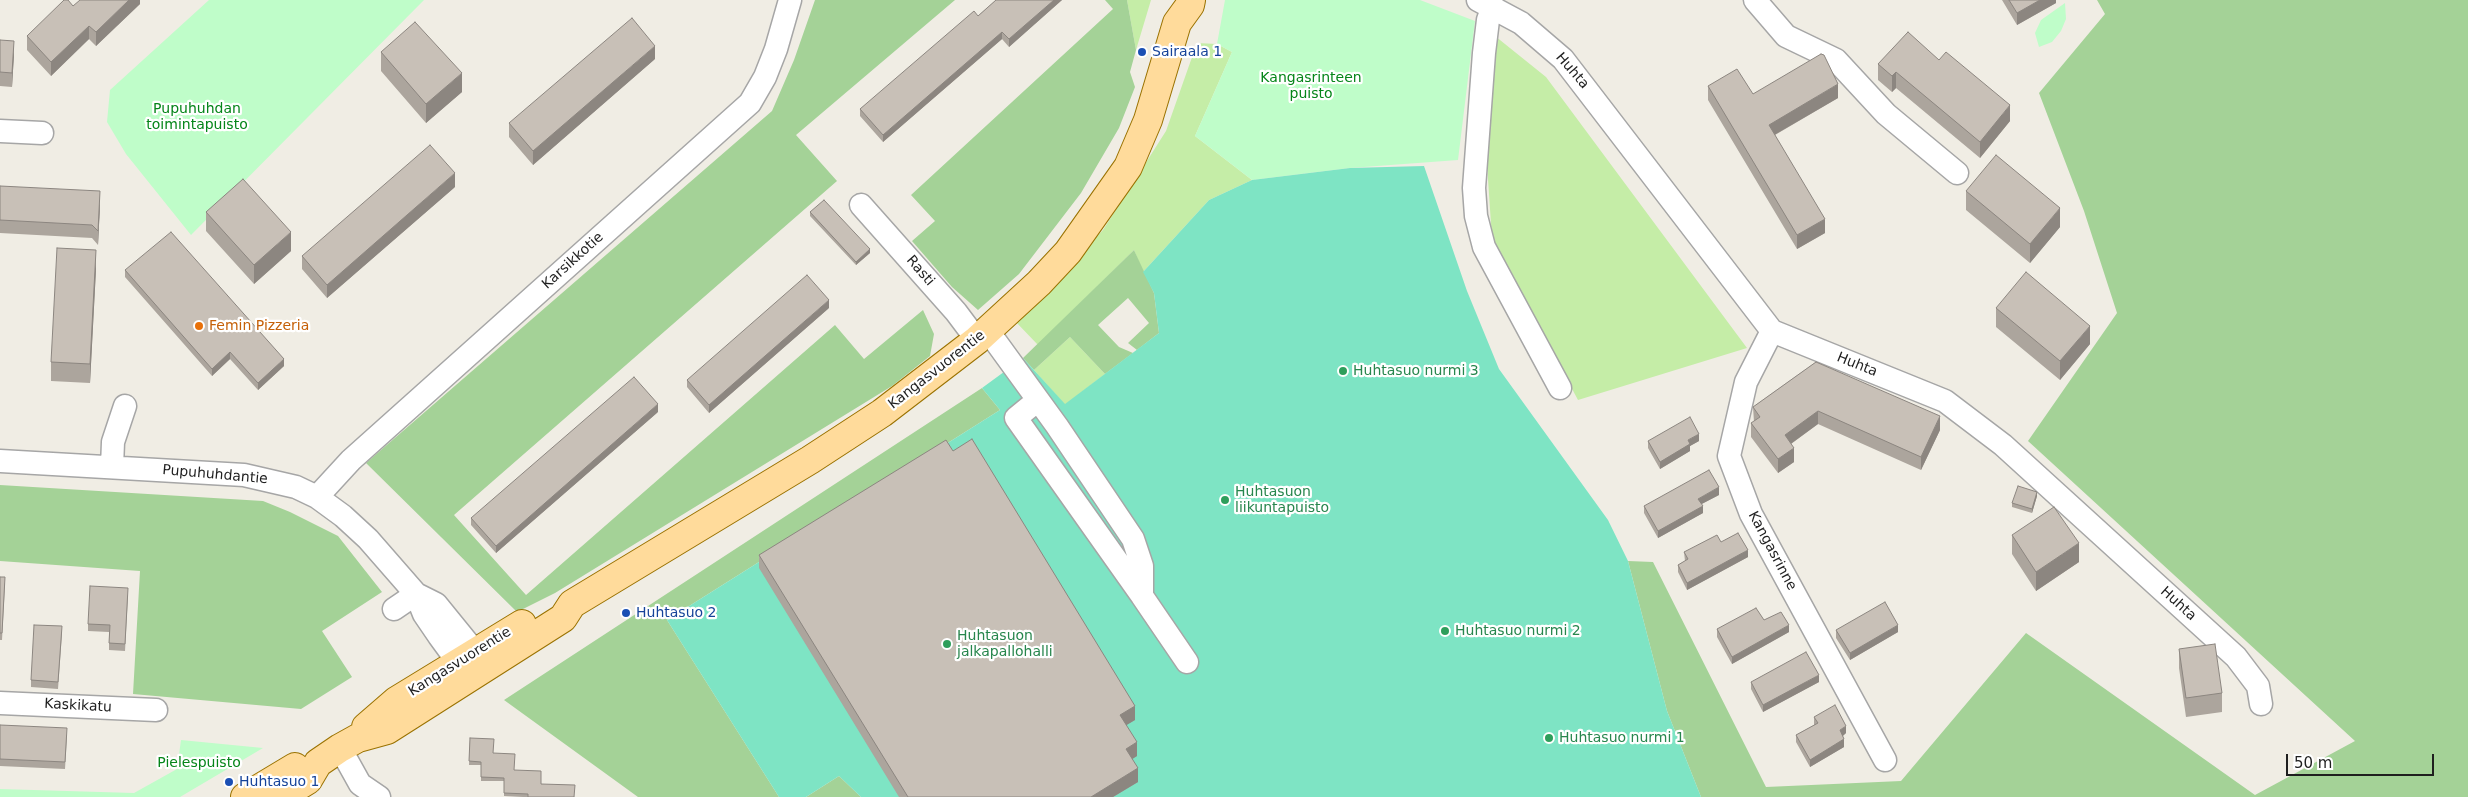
<!DOCTYPE html>
<style>
body{margin:0}
#map{position:relative;width:2468px;height:797px;overflow:hidden;background:#f0ede4;font-family:"DejaVu Sans",sans-serif}
canvas{display:block}
.scale{position:absolute;left:2286px;top:754px;width:148px;height:22px;box-sizing:border-box;border:2px solid #1f1f1f;border-top:0;padding-left:6px;font-size:15px;line-height:18px;white-space:nowrap;color:#1f1f1f;-webkit-text-stroke:4px #fff;paint-order:stroke}
</style>
<div id="map">
<canvas width="2468" height="797"></canvas>
<div class="scale">50 m</div>
</div>
<script>
const ctx = document.querySelector('canvas').getContext('2d');
ctx.lineJoin = 'round';
function fillPath(path, color) { ctx.fillStyle = color; ctx.fill(path, 'evenodd'); }
const poly = rows => new Path2D(rows.map(r => 'M' + r).join(''));
function stroke(path, color, width, dash) { ctx.strokeStyle = color; ctx.lineWidth = width; ctx.lineCap = dash ? 'butt' : 'round'; ctx.setLineDash(dash || []); ctx.stroke(path); }
function drawText(font, color, halo, rows, align = 'center') {
  ctx.font = font + ' "DejaVu Sans",sans-serif'; ctx.lineWidth = 4.5; ctx.setLineDash([]); ctx.textBaseline = 'middle'; ctx.strokeStyle = halo; ctx.fillStyle = color; for (const [text, x, y, turn = 0] of rows) {
    ctx.save(); ctx.translate(x, y); ctx.rotate((+turn || 0) * Math.PI / 180); ctx.textAlign = isNaN(turn) ? turn : align; if (halo) ctx.strokeText(text, 0, 0); ctx.fillText(text, 0, 0); ctx.restore();
  }
}
fillPath(poly([
 [1127,0,1151,0,1136,50],
 [1495,36,1546,77,1747,348,1578,400,1492,239,1486,149],
 [1197,43,1217,44,1232,52,1195,136,1252,180,1209,200,1143,272,1134,250,1038,345,1015,321,1103,230,1166,131],
 [1070,337,1105,374,1065,405,1034,370]
]), '#c5eda7');
fillPath(poly([
 [815,0,955,0,796,135,837,181,454,515,526,595,835,325,864,359,923,310,934,334,930,356,892,386,555,593,517,612,366,463,772,111,794,60],
 [1105,0,1127,0,1136,50,1130,72,1135,87,1119,128,1081,193,1019,274,978,310,952,287,912,241,935,221,911,195,1113,9],
 [2097,0,2468,0,2468,797,1701,797,1667,711,1628,561,1653,562,1766,787,1901,781,2026,633,2255,795,2355,741,2028,441,2117,313,2084,211,2039,93,2105,14],
 [1134,250,1154,293,1159,333,1137,350,1128,343,1149,323,1128,298,1098,325,1119,347,1133,353,1105,374,1070,337,1034,370,1023,358],
 [982,388,1000,410,667,620,779,797,638,797,504,700],
 [0,485,263,501,290,512,338,536,382,592,322,631,352,677,301,709,133,694,140,571,0,561],
 [839,776,861,797,806,797]
]), '#a4d297');
fillPath(poly([
 [209,0,424,0,191,235,126,154,107,122,110,90],
 [1225,0,1420,0,1475,21,1458,160,1350,168,1252,180,1195,136,1232,52,1217,44],
 [2065,3,2066,19,2061,31,2052,42,2039,47,2035,33,2041,20],
 [181,740,263,748,180,797,0,797,0,789,134,793,177,769]
]), '#bffdc9');
fillPath(poly([
 [1424,166,1467,291,1499,369,1608,520,1628,561,1667,711,1701,797,861,797,839,776,806,797,779,797,667,620,1000,410,982,388,1023,358,1065,404,1159,333,1154,293,1143,272,1209,200,1252,180,1350,168]
]), '#7ee4c4');
const minor = poly([
 [1478,0,1521,23,1563,59,1772,331,1945,401,2003,445,2236,657,2258,686,2261,704],
 [1755,0,1786,36,1836,60,1886,114,1957,173],
 [1493,6,1488,20,1484,53,1474,188,1476,216,1484,247,1560,388],
 [0,131,42,133],
 [861,205,956,312,977,340],
 [988,331,1057,426,1133,539,1142,566,1142,596,1187,662],
 [1772,331,1746,382,1729,456,1751,514,1885,760],
 [1038,400,1016,418,1142,596],
 [0,461,244,475,296,487,317,497,343,516,368,539,416,594,436,604,475,652,476,669],
 [112,467,113,442,125,406],
 [317,497,351,460,750,103,765,77,776,49,790,0],
 [416,594,424,614,439,636,458,662,472,671],
 [394,609,416,594],
 [0,703,156,710],
 [340,748,360,784,379,797]
]);
const major = poly([
 [366,727,396,701,522,624],
 [245,797,295,767],
 [280,797,308,780,318,763,340,748,358,738,387,730,563,618,572,604,810,460,882,413,977,340,1039,283,1068,252,1128,167,1148,120,1177,23,1190,5,1191,0]
]);
stroke(minor, '#a6a6a6', 25);
stroke(major, '#9a7200', 30);
stroke(minor, '#fff', 22);
stroke(major, '#ffdb9b', 28);
fillPath(poly([
 [140,0,140,4,96,46,89,39,51,76,27,50,27,36,73,6],
 [996,0,1062,0,1009,47,1002,39,883,142,860,116,860,109,978,16],
 [2002,0,2056,0,2056,3,2017,25],
 [0,40,14,54,12,87,0,86],
 [381,52,462,92,426,123,381,71],
 [655,59,533,165,509,137,509,123],
 [1939,60,2010,121,1980,158,1896,88,1892,92,1878,80,1878,64],
 [1708,86,1753,94,1838,98,1775,135,1825,233,1797,249,1708,100],
 [0,186,100,205,98,245,92,238,0,233],
 [455,187,327,298,302,269,302,256],
 [1966,191,2060,227,2030,263,1966,210],
 [206,212,291,251,254,284,206,231],
 [810,212,870,253,856,265,810,216],
 [96,269,90,383,51,381,51,362],
 [125,270,284,366,258,390,230,359,212,376,125,277],
 [829,308,709,413,687,387,687,380],
 [1996,308,2090,344,2060,380,1996,327],
 [1816,362,1940,430,1921,470,1818,424,1791,444,1794,462,1778,473,1751,437,1751,423,1754,422,1753,407],
 [658,412,496,553,471,525,471,518],
 [1648,441,1699,441,1690,446,1690,451,1660,469,1648,448],
 [953,451,1135,720,1126,725,1137,756,1132,759,1138,782,1113,797,899,797,759,568,759,555],
 [1719,495,1701,504,1703,513,1658,538,1644,513,1644,506],
 [2037,496,2032,513,2012,507,2012,503],
 [2012,535,2079,562,2036,591,2012,554],
 [1721,542,1748,557,1687,590,1678,572,1678,565,1685,561,1684,552],
 [0,577,5,584,2,640,0,640],
 [128,595,125,651,109,650,109,632,88,631,88,624],
 [1717,629,1789,632,1732,664,1717,637],
 [1836,630,1898,632,1850,660,1836,638],
 [62,633,58,689,31,687,31,680],
 [2179,649,2222,693,2222,712,2186,717,2179,668],
 [1751,682,1819,682,1763,712,1751,689],
 [1814,717,1846,733,1843,736,1844,747,1810,767,1796,742,1796,735,1814,725],
 [0,725,67,735,65,769,0,766],
 [470,738,493,753,514,770,541,784,575,797,523,797,504,796,504,781,481,781,481,765,469,765]
]), '#aca59d');
fillPath(poly([
 [129,0,140,0,140,4,96,46,96,32],
 [1054,0,1062,0,1009,47,1009,39],
 [2040,0,2056,0,2056,3,2017,25,2017,13],
 [89,26,89,39,51,76,51,62],
 [1002,32,1002,39,883,142,883,135],
 [14,41,14,54,12,87,12,73],
 [655,46,655,59,533,165,533,151],
 [1896,72,1896,88,1892,92,1892,76],
 [462,73,462,92,426,123,426,104],
 [1838,84,1838,98,1769,138,1769,125],
 [2010,105,2010,121,1980,158,1980,142],
 [455,173,455,187,327,298,327,285],
 [100,191,100,205,98,245,98,231],
 [2060,208,2060,227,2030,263,2030,244],
 [1825,219,1825,233,1797,249,1797,235],
 [291,232,291,251,254,284,254,265],
 [870,249,870,253,856,265,856,262],
 [96,250,96,269,90,383,90,364],
 [829,300,829,308,709,413,709,405],
 [2090,326,2090,344,2060,380,2060,361],
 [230,352,230,359,212,376,212,369],
 [284,359,284,366,258,390,258,383],
 [658,404,658,412,496,553,496,546],
 [1818,411,1818,424,1785,448,1785,435],
 [1940,416,1940,430,1921,470,1921,457],
 [1699,434,1699,441,1690,446,1690,451,1660,469,1660,462,1688,440],
 [1794,448,1794,462,1778,473,1778,459],
 [1719,487,1719,495,1698,506,1698,499],
 [2037,492,2037,496,2032,513,2032,509],
 [1703,506,1703,513,1658,538,1658,531],
 [2079,543,2079,562,2036,591,2036,572],
 [1748,550,1748,557,1687,590,1687,583],
 [1789,625,1789,632,1732,664,1732,657],
 [1898,625,1898,632,1850,660,1850,653],
 [1819,675,1819,682,1763,712,1763,705],
 [1135,706,1135,720,1120,729,1120,715],
 [1846,726,1846,733,1840,738,1840,730],
 [1844,739,1844,747,1810,767,1810,760],
 [1137,742,1137,756,1126,763,1126,749],
 [1138,768,1138,782,1113,797,1091,797]
]), '#8c8680');
const building = poly([
 [64,0,68,0,73,6,80,0,129,0,96,32,89,26,51,62,27,36,64,0],
 [996,0,1054,0,1009,39,1002,32,883,135,860,109,974,11,978,16,996,0],
 [2009,0,2040,0,2017,13,2009,0],
 [632,18,655,46,533,151,509,123,632,18],
 [415,22,462,73,426,104,381,52,415,22],
 [1908,32,1939,60,1946,52,2010,105,1980,142,1896,72,1892,76,1878,64,1908,32],
 [0,40,14,41,12,73,0,72,0,40],
 [1821,54,1824,55,1838,84,1769,125,1825,219,1797,235,1708,86,1737,69,1753,94,1821,54],
 [430,145,455,173,327,285,302,256,430,145],
 [1996,155,2060,208,2030,244,1966,191,1996,155],
 [243,179,291,232,254,265,206,212,243,179],
 [0,186,100,191,98,231,92,225,0,220,0,186],
 [824,200,870,249,856,262,810,212,824,200],
 [171,232,284,359,258,383,230,352,212,369,125,270,171,232],
 [57,248,96,250,90,364,51,362,57,248],
 [2026,272,2090,326,2060,361,1996,308,2026,272],
 [807,275,829,300,709,405,687,380,807,275],
 [1816,362,1940,416,1921,457,1818,411,1785,435,1794,448,1778,459,1751,423,1760,417,1753,407,1816,362],
 [634,377,658,404,496,546,471,518,634,377],
 [1690,417,1699,434,1688,440,1690,444,1660,462,1648,441,1690,417],
 [972,439,1135,706,1120,715,1137,742,1126,749,1138,768,1091,797,908,797,759,555,946,440,953,451,972,439],
 [1709,470,1719,487,1698,499,1703,506,1658,531,1644,506,1709,470],
 [2018,486,2037,492,2032,509,2012,503,2018,486],
 [2054,507,2079,543,2036,572,2012,535,2054,507],
 [1738,533,1748,550,1687,583,1678,565,1688,559,1684,552,1717,535,1721,542,1738,533],
 [0,577,5,577,2,633,0,633,0,577],
 [90,586,128,588,125,644,109,643,110,625,88,624,90,586],
 [1885,602,1898,625,1850,653,1836,630,1885,602],
 [1756,608,1764,620,1781,612,1789,625,1732,657,1717,629,1756,608],
 [34,625,62,626,58,682,31,680,34,625],
 [2215,644,2222,693,2186,698,2179,649,2215,644],
 [1806,652,1819,675,1763,705,1751,682,1806,652],
 [1835,705,1846,726,1840,730,1844,739,1810,760,1796,735,1818,723,1814,717,1835,705],
 [0,725,67,728,65,762,0,759,0,725],
 [470,738,494,739,493,753,515,754,514,770,541,771,541,784,575,785,574,797,528,797,528,794,504,793,504,778,481,777,481,762,469,761,470,738]
]);
fillPath(building, '#c8c0b7');
stroke(building, '#8c8680', 1);
for (const [x, y, r, color] of [
 [1142,52,5,"#1a4fb4"],
 [199,326,5,"#e8710a"],
 [1343,371,5,"#2e9e5b"],
 [1225,500,5,"#2e9e5b"],
 [626,613,5,"#1a4fb4"],
 [1445,631,5,"#2e9e5b"],
 [947,644,5,"#2e9e5b"],
 [1549,738,5,"#2e9e5b"],
 [229,782,5,"#1a4fb4"]
]) { const dot = new Path2D(); dot.arc(x, y, r, 0, 2 * Math.PI); ctx.fillStyle = color; ctx.fill(dot); stroke(dot, '#fff', 2); }
drawText('14px', '#164399', '#fff', [
 ["Sairaala 1",1152,52],
 ["Huhtasuo 2",636,613],
 ["Huhtasuo 1",239,782]
], 'left');
drawText('14px', '#1f1f1f', '#fff', [
 ["Huhta",1572,71,49],
 ["Karsikkotie",573,261,-42],
 ["Rasti",920,271,49],
 ["Huhta",1857,365,22],
 ["Kangasvuorentie",937,370,-38],
 ["Pupuhuhdantie",215,475,5],
 ["Kangasrinne",1772,551,62],
 ["Huhta",2178,604,42],
 ["Kangasvuorentie",460,662,-32],
 ["Kaskikatu",78,706,3]
]);
drawText('14px', '#058519', '#fff', [
 ["Kangasrinteen",1311,78],
 ["puisto",1311,94],
 ["Pupuhuhdan",197,109],
 ["toimintapuisto",197,125],
 ["Pielespuisto",199,763]
]);
drawText('14px', '#c56008', '#fff', [
 ["Femin Pizzeria",209,326]
], 'left');
drawText('14px', '#27864d', '#fff', [
 ["Huhtasuo nurmi 3",1353,371],
 ["Huhtasuon",1235,492],
 ["liikuntapuisto",1235,508],
 ["Huhtasuo nurmi 2",1455,631],
 ["Huhtasuon",957,636],
 ["jalkapallohalli",957,652],
 ["Huhtasuo nurmi 1",1559,738]
], 'left');
</script>
